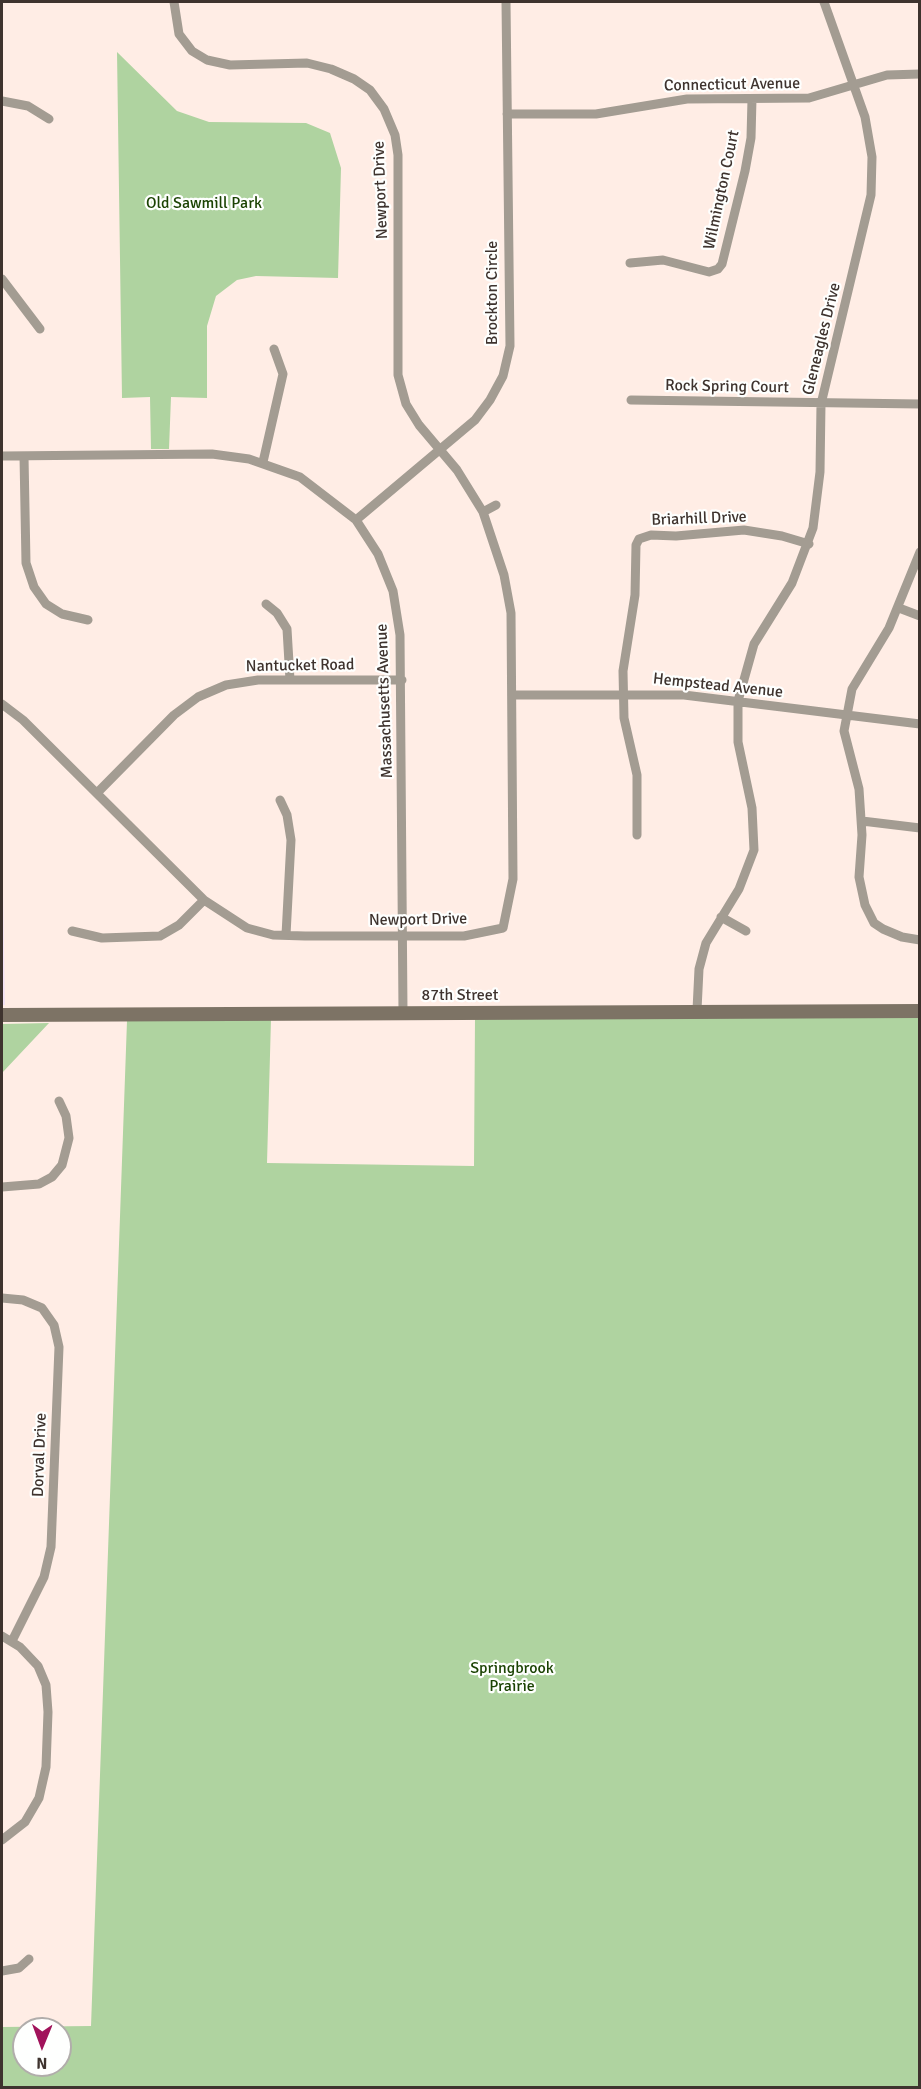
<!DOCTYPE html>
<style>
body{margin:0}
#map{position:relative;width:921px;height:2089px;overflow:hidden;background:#ffede5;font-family:Signika,sans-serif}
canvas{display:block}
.frame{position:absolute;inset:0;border:3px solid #3e332e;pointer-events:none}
.north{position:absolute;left:12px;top:2017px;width:60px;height:60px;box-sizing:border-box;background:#fefffe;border:2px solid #b1adab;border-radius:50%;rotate:181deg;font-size:16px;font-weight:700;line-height:24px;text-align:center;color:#3e332e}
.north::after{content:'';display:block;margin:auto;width:21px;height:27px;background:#a1135b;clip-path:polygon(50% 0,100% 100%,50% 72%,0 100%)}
</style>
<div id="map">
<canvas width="921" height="2089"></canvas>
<div class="frame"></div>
<div class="north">N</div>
</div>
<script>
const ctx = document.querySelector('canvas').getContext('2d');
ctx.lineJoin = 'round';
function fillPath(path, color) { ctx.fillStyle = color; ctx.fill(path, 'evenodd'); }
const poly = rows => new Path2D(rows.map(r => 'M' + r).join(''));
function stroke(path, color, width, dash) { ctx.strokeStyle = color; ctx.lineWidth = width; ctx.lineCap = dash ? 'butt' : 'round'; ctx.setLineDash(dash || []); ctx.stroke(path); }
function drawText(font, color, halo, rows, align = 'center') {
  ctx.font = font + ' Signika,sans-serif'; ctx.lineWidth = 4.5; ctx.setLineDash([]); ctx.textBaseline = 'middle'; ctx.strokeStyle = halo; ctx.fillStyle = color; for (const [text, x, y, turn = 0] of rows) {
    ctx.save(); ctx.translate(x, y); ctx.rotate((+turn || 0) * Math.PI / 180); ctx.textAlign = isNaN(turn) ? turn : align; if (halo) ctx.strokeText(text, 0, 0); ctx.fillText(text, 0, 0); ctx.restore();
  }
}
fillPath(poly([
 [2,889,3,889,5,1005,2,1005]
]), '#f2e1f3');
fillPath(poly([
 [117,52,177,111,209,122,306,123,330,133,341,168,338,278,256,276,237,280,216,296,207,326,207,398,171,397,169,449,151,449,150,397,122,398],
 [919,1016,919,2087,2,2087,2,2027,91,2026,127,1021,271,1019,267,1163,474,1166,475,1018],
 [24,2029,60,2029,60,2065,24,2065],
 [49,1023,2,1073,2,1024]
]), '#afd3a0');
stroke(poly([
 [2,101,28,106,49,119],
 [507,114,596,114,687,99,809,98,887,75,920,74],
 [630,263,663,260,709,272,718,269,722,264,745,171,751,138,752,99],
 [2,279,40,329],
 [631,400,920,404],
 [2,456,212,454,249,459,300,477,356,520,378,554,393,591,400,635,403,1012],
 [24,456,26,563,34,587,46,604,62,614,88,620],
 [263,462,283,374,274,349],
 [483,512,496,505],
 [356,520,475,420,490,400,503,376,510,346,506,2],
 [920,552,889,628,852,689,844,731,859,789,862,835,859,877,865,905,874,923,883,929,902,937,920,940],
 [266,604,277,613,287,629,290,680],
 [899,608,920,616],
 [513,695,684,695,920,724],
 [2,704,23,720,204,900,247,928,273,935,305,936,464,936,503,928,513,879,511,613,504,575,483,512,457,470,419,425,406,404,398,375,398,155,395,135,384,109,370,90,354,79,331,69,307,63,230,65,207,60,192,51,179,34,174,2],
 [97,793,174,715,198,697,226,685,258,680,402,680],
 [280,800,287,815,291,840,286,935],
 [862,821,920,828],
 [637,835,637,775,624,718,623,671,635,595,636,545,639,539,651,535,676,536,744,530,782,536,809,544],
 [721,917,746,931],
 [72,931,102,938,160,936,179,925,204,900],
 [697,1010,699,969,706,943,739,889,754,850,752,808,738,742,738,701,754,644,792,583,813,528,820,472,821,404,871,195,872,157,865,117,824,2],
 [2,1187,39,1184,52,1177,62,1165,69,1138,66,1116,59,1101],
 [2,1298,23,1300,42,1308,54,1325,59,1347,51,1547,44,1577,12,1641],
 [2,1636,20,1647,38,1666,46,1685,48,1712,46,1767,39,1798,25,1822,2,1840],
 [2,1971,19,1968,29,1959]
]), '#a39c92', 9);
stroke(poly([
 [2,1015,920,1011]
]), '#7d7365', 14);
drawText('16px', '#3e332e', '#fefffe', [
 ["Connecticut Avenue",732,85,-1],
 ["Newport Drive",381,190,-92],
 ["Wilmington Court",722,190,-78],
 ["Brockton Circle",493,293,-90],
 ["Gleneagles Drive",822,339,-76],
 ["Rock Spring Court",727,387,1],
 ["Briarhill Drive",699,519,-2],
 ["Nantucket Road",300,666,-1],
 ["Hempstead Avenue",718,686,6],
 ["Massachusetts Avenue",385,701,-92],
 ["Newport Drive",418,920,-1],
 ["87th Street",460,996],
 ["Dorval Drive",40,1455,-88]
]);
drawText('16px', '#1b4303', '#fefffe', [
 ["Old Sawmill Park",204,204],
 ["Springbrook",512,1669],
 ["Prairie",512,1687]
]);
</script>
